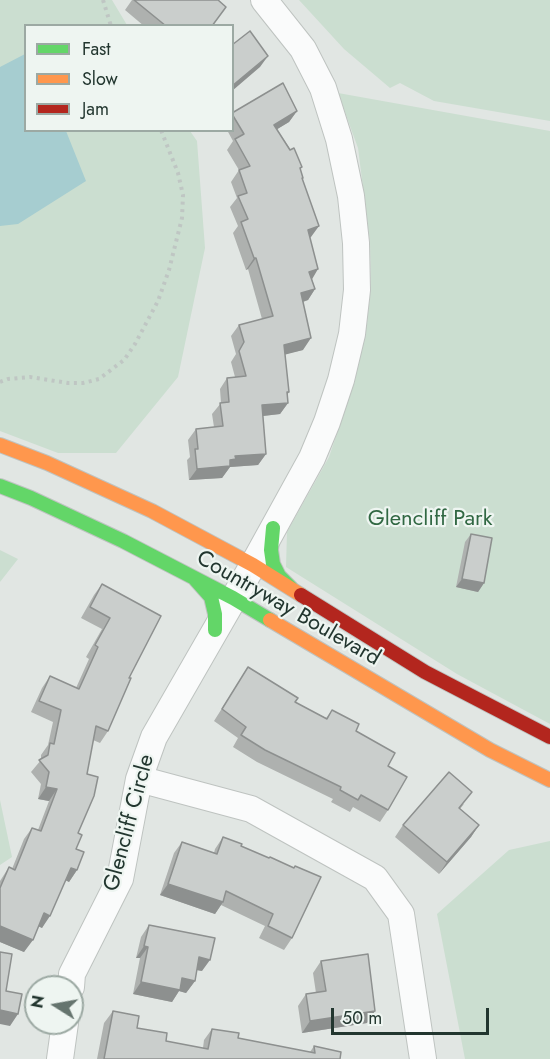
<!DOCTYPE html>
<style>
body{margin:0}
#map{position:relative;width:550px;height:1059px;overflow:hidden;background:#e1e6e3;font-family:Jost,sans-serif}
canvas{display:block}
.legend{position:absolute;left:24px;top:24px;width:210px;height:108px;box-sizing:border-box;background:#eef5f1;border:2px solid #9ca9a3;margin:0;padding:8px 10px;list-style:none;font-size:18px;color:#22362f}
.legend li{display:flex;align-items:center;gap:12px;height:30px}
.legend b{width:30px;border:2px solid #9ca9a3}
.north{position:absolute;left:24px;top:975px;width:60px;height:60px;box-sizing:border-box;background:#eef5f1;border:2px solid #9ca9a3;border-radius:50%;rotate:281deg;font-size:16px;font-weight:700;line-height:24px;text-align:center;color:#22362f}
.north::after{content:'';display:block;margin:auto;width:21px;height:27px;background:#65746e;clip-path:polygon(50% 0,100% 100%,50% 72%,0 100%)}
.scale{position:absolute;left:331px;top:1008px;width:158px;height:27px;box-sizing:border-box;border:3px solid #22362f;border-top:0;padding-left:8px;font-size:18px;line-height:21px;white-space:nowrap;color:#22362f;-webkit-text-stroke:4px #eef5f1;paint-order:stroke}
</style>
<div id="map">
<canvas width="550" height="1059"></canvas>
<ul class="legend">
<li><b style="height:8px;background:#63d668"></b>Fast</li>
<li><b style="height:8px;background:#ff974d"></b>Slow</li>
<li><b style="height:8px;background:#b3261e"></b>Jam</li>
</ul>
<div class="north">N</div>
<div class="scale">50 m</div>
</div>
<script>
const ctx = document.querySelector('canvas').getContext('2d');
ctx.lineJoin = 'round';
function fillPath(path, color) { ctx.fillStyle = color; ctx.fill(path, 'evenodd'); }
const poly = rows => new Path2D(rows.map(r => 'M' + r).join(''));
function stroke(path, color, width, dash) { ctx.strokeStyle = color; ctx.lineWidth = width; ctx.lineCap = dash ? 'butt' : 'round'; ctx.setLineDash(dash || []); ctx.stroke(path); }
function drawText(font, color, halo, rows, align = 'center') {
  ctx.font = font + ' Jost,sans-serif'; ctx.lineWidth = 4.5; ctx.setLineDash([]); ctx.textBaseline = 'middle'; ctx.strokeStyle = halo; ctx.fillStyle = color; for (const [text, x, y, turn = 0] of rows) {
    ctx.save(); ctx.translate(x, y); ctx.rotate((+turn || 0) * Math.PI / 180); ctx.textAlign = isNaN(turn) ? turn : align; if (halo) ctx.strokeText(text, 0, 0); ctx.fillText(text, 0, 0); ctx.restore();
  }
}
fillPath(poly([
 [0,0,112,0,127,25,26,26,26,130,190,131,197,141,205,248,178,377,116,453,58,453,0,431],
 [299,0,550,0,550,121,434,101,400,83,390,88,344,49],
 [338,93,550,131,550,724,457,674,286,567,287,532,329,457,355,380,367,324,371,286,370,243,358,148],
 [0,550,18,559,0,582],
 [0,800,12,857,0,865],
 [550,841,550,1059,465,1059,437,914,509,850]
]), '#cbded0');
fillPath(poly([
 [25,54,26,130,66,131,86,181,18,224,0,226,0,67]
]), '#a6cdd0');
const street = poly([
 [139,779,251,809,375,878,401,914,423,1059],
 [71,987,72,974,120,879,139,779,154,737,253,565,312,458,327,422,341,380,352,334,357,290,356,243,351,196,339,139,323,88,303,49,264,0],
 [60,1059,65,1023]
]);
const fast = poly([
 [0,486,31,498,123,541,233,598,270,620],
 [273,528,271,550,273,564,279,576,291,588],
 [195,579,211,597,215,614,215,630]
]);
const slow = poly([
 [0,445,47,463,152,511,253,565,301,595],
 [270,620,490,750,550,780]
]);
const jam = poly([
 [301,595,425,672,550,737]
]);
stroke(street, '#bec3c0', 28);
stroke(fast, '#bec3c0', 16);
stroke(slow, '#bec3c0', 16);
stroke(jam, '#bec3c0', 16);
stroke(poly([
 [103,0,111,26],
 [0,382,8,379,30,377,68,383,83,383,99,379,124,360,135,344,158,301,169,270,182,218,183,195,178,173,161,130]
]), '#bfc6c3', 4, [3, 4.5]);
stroke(street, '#fafbfb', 26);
stroke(fast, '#63d668', 14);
stroke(slow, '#ff974d', 14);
stroke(jam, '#b3261e', 14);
fillPath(poly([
 [132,0,218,0,213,26,144,26,125,10],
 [297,111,289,122,277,129,302,167,300,169,303,178,302,180,311,237,310,238,312,279,315,289,308,300,303,302,303,350,285,354,288,403,280,414,263,416,266,454,258,465,230,467,222,478,189,480,187,460,190,457,188,440,196,429,214,427,212,414,221,403,220,389,227,378,235,377,231,362,236,354,231,336,239,325,262,319,248,269,246,270,233,233,238,226,230,207,237,198,231,182,239,170,227,150,233,141,227,130,232,130,232,113],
 [471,534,484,583,478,592,456,587,465,542],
 [102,584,129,678,108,731,100,743,93,740,87,774,76,849,77,870,69,882,66,880,42,928,38,926,24,952,0,942,0,881,9,867,12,869,24,839,32,828,38,830,49,801,38,799,41,784,31,772,41,760,41,755,48,745,53,722,31,712,42,688,50,676,76,688,89,659,86,657,102,629,81,618,94,595],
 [248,667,295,702,326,718,332,710,356,731,388,766,388,810,380,822,353,807,350,812,331,802,333,799,257,762,233,747,238,738,214,721],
 [464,804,460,809,479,825,471,837,439,874,395,837,403,825],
 [223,837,241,846,292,938,284,950,259,938,265,926,221,905,215,914,160,895,174,853,182,842,214,853,215,849],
 [149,925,202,971,197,970,195,981,186,993,179,991,172,1002,133,994,140,958,136,958,141,937],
 [321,961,375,1011,367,1023,302,1033,298,1006,306,994,316,993,313,973],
 [113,1011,137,1028,166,1041,203,1048,204,1040,212,1029,238,1038,310,1052,314,1046,340,1059,97,1059,104,1023]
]), '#aeb1af');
fillPath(poly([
 [268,56,260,67,232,91,232,86],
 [297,111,289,122,266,136,274,125],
 [319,226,311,237,300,241,308,230],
 [254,258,256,258,248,269,246,270],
 [318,269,311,281,309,272],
 [315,289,308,300,293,305,301,293],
 [311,338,303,350,276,357,284,345],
 [287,392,289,392,281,404,288,403,280,414,254,417,262,405],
 [266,454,258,465,230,467,222,478,189,480,197,469,230,460,235,456],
 [462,579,484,583,478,592,456,587],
 [46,787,57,789,49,801,38,799],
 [479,825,471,837,439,874,447,862],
 [71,868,77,870,69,882,63,879],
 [168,884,223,902,215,914,160,895],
 [44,913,50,916,42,928,36,925],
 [0,926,33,940,24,952,0,942],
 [144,946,148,947,140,958,136,958],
 [199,957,210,960,202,971,191,969],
 [182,978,195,981,186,993,179,991,172,1002,133,994,141,982],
 [0,1010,18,1014,10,1026,0,1024],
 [375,1011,367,1023,302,1033,310,1021]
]), '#8d908f');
const building = poly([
 [134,0,218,0,226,7,212,26,166,26,134,0],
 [250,31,268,56,232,86,232,45,250,31],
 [283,83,297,111,274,125,290,150,294,148,302,167,300,168,303,178,302,178,319,226,308,230,318,269,309,272,315,289,301,293,311,338,284,345,289,392,287,392,288,403,262,405,266,454,235,456,236,459,230,460,230,466,197,469,195,449,198,449,196,429,223,426,220,403,229,402,227,378,246,376,239,351,244,342,239,325,273,316,256,258,254,258,241,222,248,219,238,196,247,193,239,170,250,166,235,139,244,134,232,114,232,113,283,83],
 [471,534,492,538,484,583,462,579,471,534],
 [102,584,161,616,129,678,131,678,108,731,96,726,87,774,98,777,94,796,78,833,82,835,76,849,84,852,77,870,71,868,50,916,44,913,33,940,0,926,0,888,9,867,15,870,32,828,41,831,57,789,46,787,49,772,39,760,48,755,50,743,54,744,61,710,39,701,50,676,79,689,98,647,95,645,110,618,90,607,102,584],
 [248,667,298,698,295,702,327,719,332,710,359,724,356,731,395,753,388,766,407,777,388,810,361,795,358,800,340,790,341,787,265,750,241,735,246,727,222,709,248,667],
 [449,772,472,792,459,808,479,825,447,862,403,825,449,772],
 [223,837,242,844,241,846,269,858,270,857,294,868,295,866,321,877,292,938,268,926,273,914,226,891,223,902,168,884,182,842,217,854,223,837],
 [149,925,215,938,210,960,199,957,195,981,182,978,180,990,141,982,148,947,144,946,149,925],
 [0,952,12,954,6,991,22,994,18,1014,0,1010,0,952],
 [368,954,375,1011,310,1021,306,994,326,991,321,961,368,954],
 [113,1011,139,1016,137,1028,167,1033,166,1041,208,1049,212,1029,239,1033,238,1038,315,1053,314,1046,341,1052,340,1059,104,1059,113,1011]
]);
fillPath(building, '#cacecc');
stroke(building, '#8d908f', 1.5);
drawText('22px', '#316843', '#eef5f1', [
 ["Glencliff Park",430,520]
]);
drawText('22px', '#22362f', '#eef5f1', [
 ["Countryway Boulevard",288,609,30],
 ["Glencliff Circle",130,823,-75]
]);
</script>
